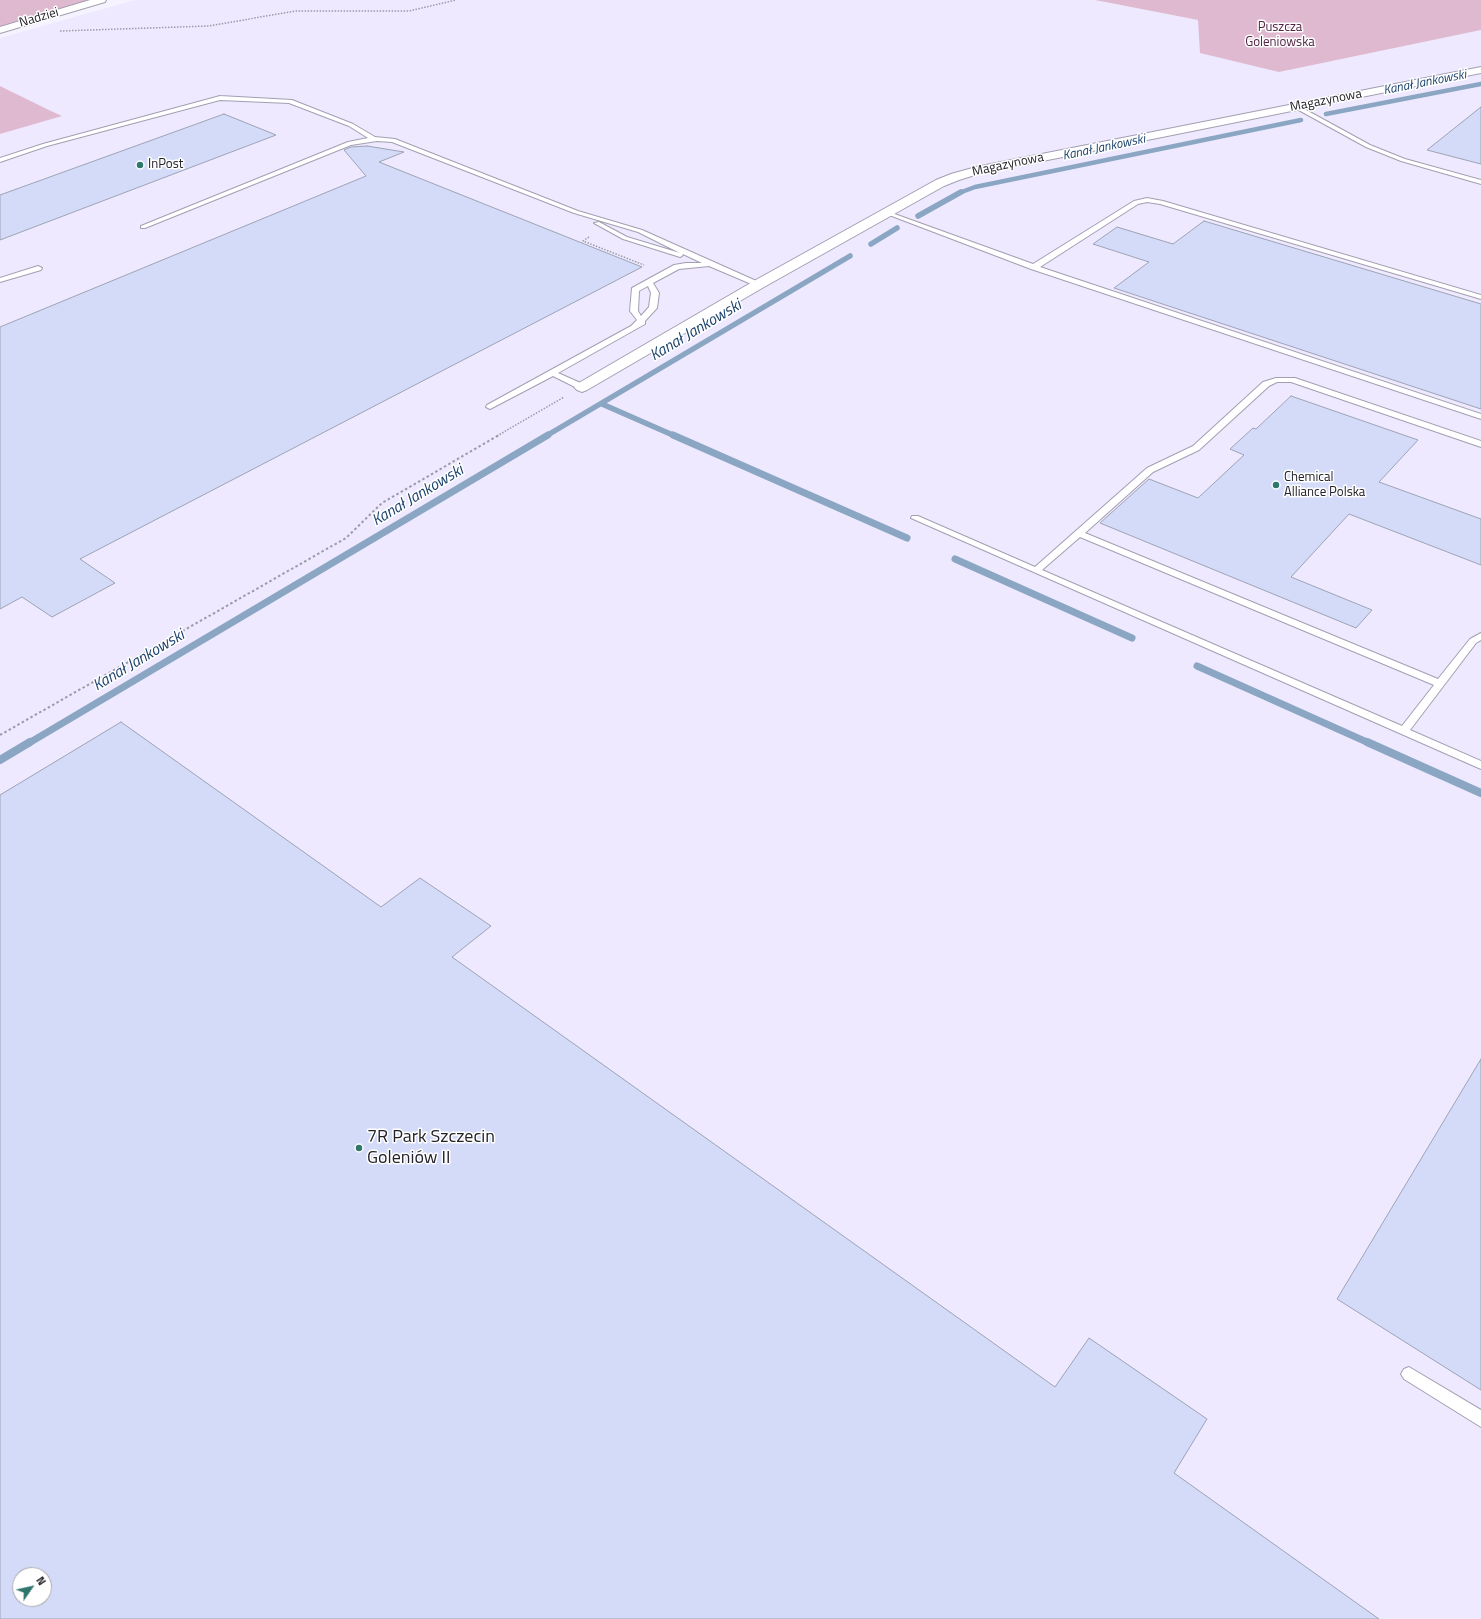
<!DOCTYPE html>
<meta charset="utf-8">
<style>
body{margin:0}
#map{position:relative;width:1481px;height:1619px;overflow:hidden;background:#f5f3ff;font-family:"Titillium Web",sans-serif}
canvas{display:block}
.north{position:absolute;left:12px;top:1567px;width:40px;height:40px;box-sizing:border-box;background:#fff;border:1px solid #a7a7a9;border-radius:50%;rotate:56deg;font-size:11px;font-weight:700;line-height:16px;text-align:center;color:#242229}
.north::after{content:'';display:block;margin:auto;width:14px;height:18px;background:#2f766d;clip-path:polygon(50% 0,100% 100%,50% 72%,0 100%)}
</style>
<div id="map">
<canvas width="1481" height="1619"></canvas>
<div class="north">N</div>
</div>
<script>
const ctx = document.querySelector('canvas').getContext('2d');
ctx.lineJoin = 'round';
function fillPath(path, color) { ctx.fillStyle = color; ctx.fill(path, 'evenodd'); }
const poly = rows => new Path2D(rows.map(r => 'M' + r).join(''));
function stroke(path, color, width, dash) { ctx.strokeStyle = color; ctx.lineWidth = width; ctx.lineCap = dash ? 'butt' : 'round'; ctx.setLineDash(dash || []); ctx.stroke(path); }
function drawText(font, color, halo, rows, align = 'center') {
  ctx.font = font + ' "Titillium Web",sans-serif'; ctx.lineWidth = 3; ctx.setLineDash([]); ctx.textBaseline = 'middle'; ctx.strokeStyle = halo; ctx.fillStyle = color; for (const [text, x, y, turn = 0] of rows) {
    ctx.save(); ctx.translate(x, y); ctx.rotate((+turn || 0) * Math.PI / 180); ctx.textAlign = isNaN(turn) ? turn : align; if (halo) ctx.strokeText(text, 0, 0); ctx.fillText(text, 0, 0); ctx.restore();
  }
}
fillPath(poly([
 [135,0,1095,0,1198,20,1279,72,1481,30,1481,1619,0,1619,0,126,51,111,0,86,0,38],
 [20,1575,44,1575,44,1599,20,1599]
]), '#eee9ff');
fillPath(poly([
 [0,0,98,0,0,28],
 [1095,0,1481,0,1481,30,1279,72,1200,53,1198,20],
 [0,86,51,111,62,116,0,134]
]), '#deb9d0');
stroke(poly([
 [1326,114,1481,84],
 [959,193,975,187,1301,120]
]), '#8ba6c3', 4.5);
stroke(poly([
 [918,216,961,192],
 [871,244,897,228],
 [602,404,675,436],
 [546,436,850,256]
]), '#8ba6c3', 5.5);
stroke(poly([
 [673,435,907,538],
 [955,559,1132,638],
 [1197,666,1369,743],
 [29,743,548,435]
]), '#8ba6c3', 7);
stroke(poly([
 [1367,742,1481,793],
 [0,760,30,742]
]), '#8ba6c3', 8);
const building = poly([
 [1481,107,1481,164,1427,150,1481,107],
 [224,114,276,135,0,240,0,195,224,114],
 [367,146,404,152,379,162,642,267,80,559,115,583,52,617,22,597,0,609,0,327,366,176,344,150,351,147,367,146],
 [1204,221,1481,304,1481,409,1114,288,1149,262,1093,244,1117,227,1173,244,1204,221],
 [1291,396,1418,440,1379,482,1481,519,1481,565,1349,514,1291,577,1372,610,1356,628,1100,523,1149,479,1198,498,1244,455,1230,449,1253,428,1256,429,1291,396],
 [121,722,381,907,420,878,491,926,452,957,1055,1387,1089,1338,1207,1419,1174,1473,1379,1619,0,1619,0,795,121,722],
 [20,1575,44,1575,44,1599,20,1599,20,1575],
 [1481,1059,1481,1390,1337,1299,1481,1059]
]);
fillPath(building, '#d3dbf9');
stroke(building, '#9ea3b5', 1);
const lane = poly([
 [220,96,292,100,353,124,375,137,395,139,578,211,642,230,763,284,756,286,709,266,679,269,653,283,659,293,657,308,645,321,645,324,558,373,585,385,585,389,579,389,553,376,490,409,486,407,487,405,631,326,637,320,630,311,632,288,674,265,686,263,702,263,683,254,682,256,680,257,623,239,594,223,599,222,627,237,680,253,638,232,574,213,392,142,377,141,351,145,145,228,141,228,141,226,348,142,368,138,349,126,289,103,220,100,47,146,0,162,0,158,43,144,220,96],
 [648,286,651,293,649,307,641,316,638,311,639,291,648,286],
 [1297,105,1370,145,1405,159,1481,180,1481,184,1401,161,1366,147,1295,108,1294,107,1297,105],
 [1147,198,1163,201,1481,295,1481,299,1160,204,1147,202,1138,204,1040,267,1481,414,1481,419,1031,269,884,213,889,212,1033,264,1134,201,1147,198],
 [38,266,42,268,41,270,0,282,0,278,38,266],
 [1276,378,1295,378,1481,441,1481,447,1291,382,1277,382,1269,386,1199,450,1153,472,1085,533,1438,679,1470,639,1481,633,1481,640,1476,643,1410,730,1481,761,1481,769,911,518,912,516,918,516,1035,567,1147,468,1193,446,1263,382,1276,378],
 [1080,537,1434,685,1402,726,1042,570,1080,537],
 [1409,1367,1481,1410,1481,1427,1404,1379,1401,1374,1404,1369,1409,1367]
]);
const street = poly([
 [90,0,106,0,105,2,0,33,0,27,90,0],
 [1481,67,1481,73,978,174,959,180,944,186,764,287,587,390,582,392,577,390,574,387,577,384,754,281,936,180,951,174,976,167,1481,67]
]);
stroke(lane, '#a39fb1', 2);
stroke(street, '#a39fb1', 2);
stroke(poly([
 [60,31,209,26,295,11,409,11,456,0],
 [589,237,583,241,644,265],
 [497,436,564,397]
]), '#9c9aa4', 1.5, [1.5, 1.5]);
stroke(poly([
 [0,735,346,538,382,503,499,435]
]), '#9c9aa4', 2, [2.5, 2.5]);
fillPath(lane, '#fff');
fillPath(street, '#fff');
for (const [x, y, r, color] of [
 [140,165,4,"#2f766d"],
 [1276,485,4,"#2f766d"],
 [359,1148,4,"#2f766d"]
]) { const dot = new Path2D(); dot.arc(x, y, r, 0, 2 * Math.PI); ctx.fillStyle = color; ctx.fill(dot); stroke(dot, '#fff', 1.5); }
drawText('13px', '#242229', '#fff', [
 ["Nadziei",39,18,-16],
 ["Magazynowa",1326,101,-11],
 ["Magazynowa",1008,165,-12]
]);
drawText('13px', '#532444', '#fff', [
 ["Puszcza",1280,28],
 ["Goleniowska",1280,43]
]);
drawText('italic 13px', '#1c436b', '#fff', [
 ["Kanał Jankowski",1425,83,-11],
 ["Kanał Jankowski",1104,148,-12]
]);
drawText('13px', '#242229', '#fff', [
 ["InPost",148,165],
 ["Chemical",1284,478],
 ["Alliance Polska",1284,493]
], 'left');
drawText('italic 16px', '#1c436b', '#fff', [
 ["Kanał Jankowski",696,331,-31],
 ["Kanał Jankowski",418,496,-31],
 ["Kanał Jankowski",139,661,-31]
]);
drawText('18px', '#242229', '#fff', [
 ["7R Park Szczecin",367,1138],
 ["Goleniów II",367,1159]
], 'left');
</script>
